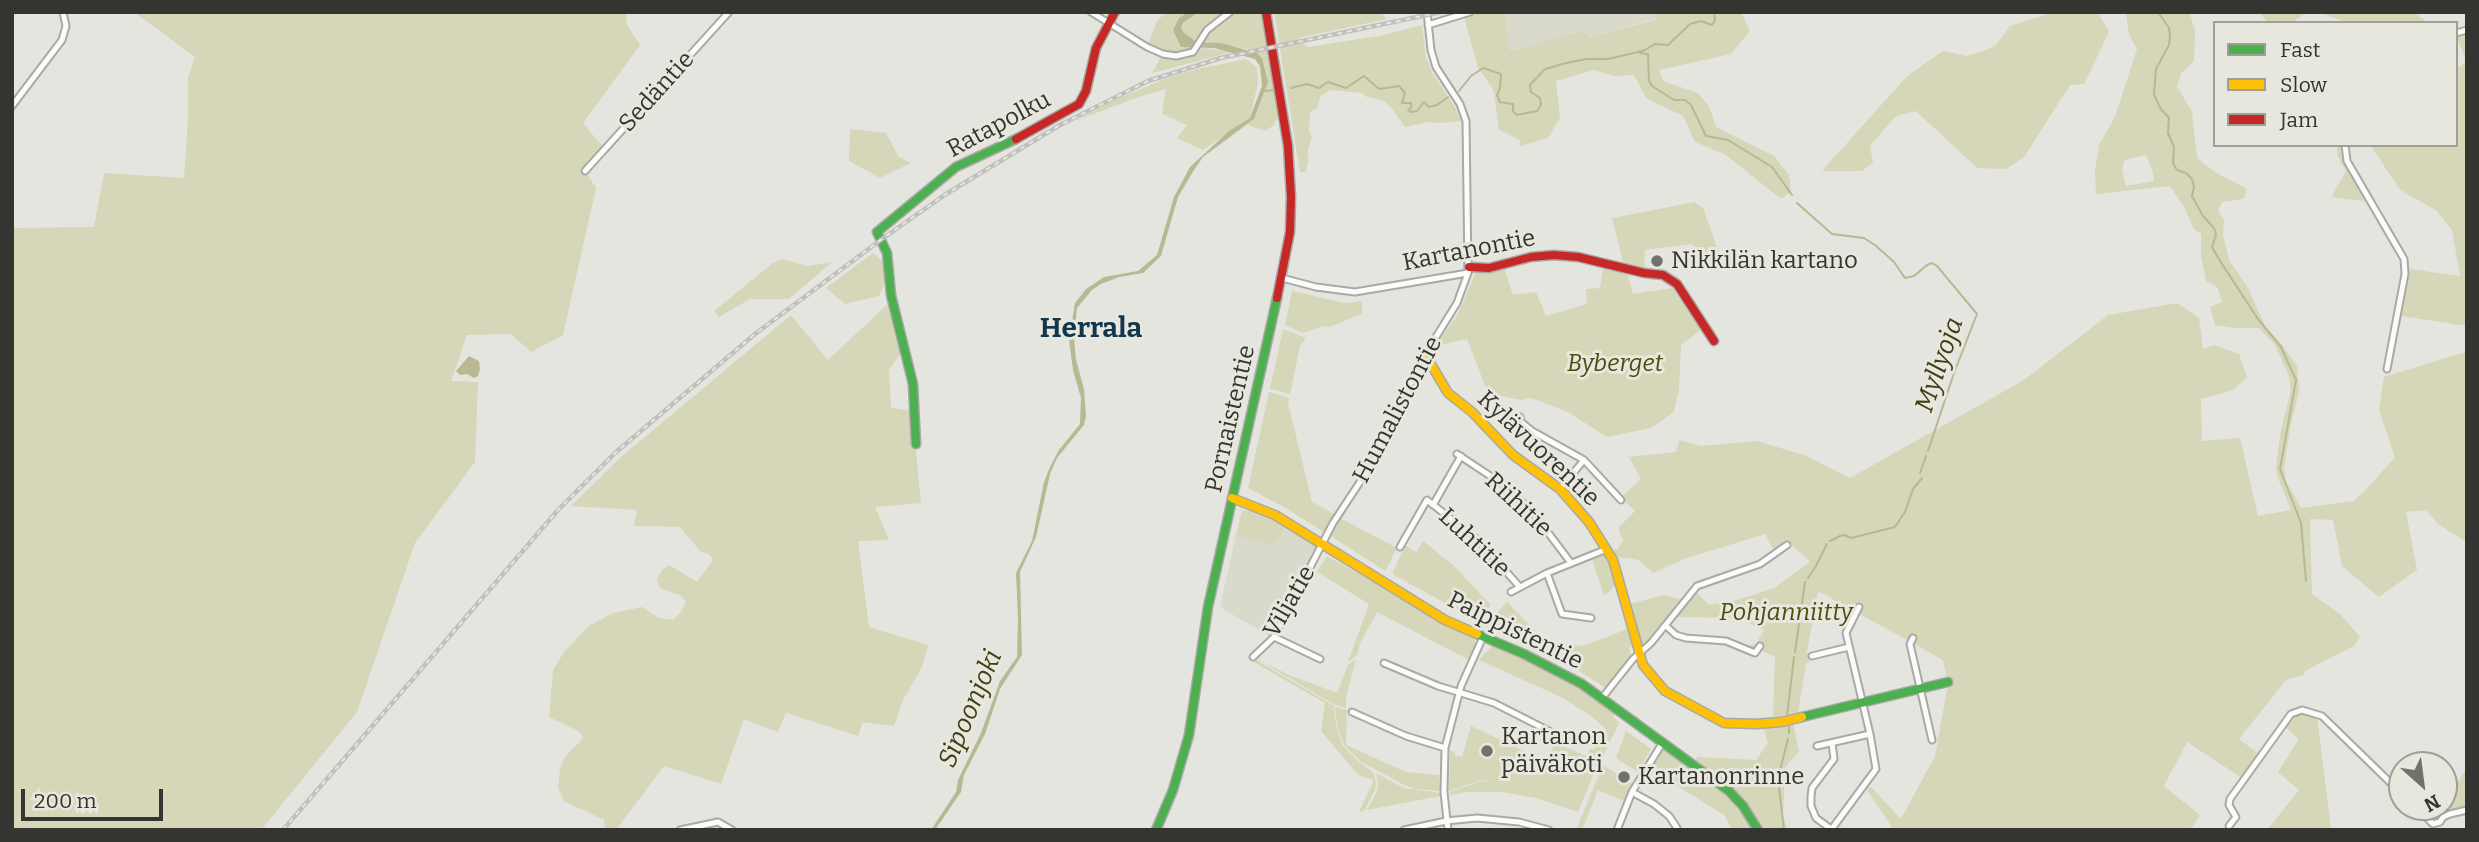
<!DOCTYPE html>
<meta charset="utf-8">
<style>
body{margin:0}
#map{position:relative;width:2479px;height:842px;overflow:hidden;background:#e5e5df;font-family:Bitter,serif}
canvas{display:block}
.frame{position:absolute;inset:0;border:14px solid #343430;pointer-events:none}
.legend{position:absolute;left:2213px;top:21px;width:245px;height:126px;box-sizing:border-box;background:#e7e7dd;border:2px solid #9f9f98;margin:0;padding:9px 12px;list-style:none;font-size:21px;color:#343430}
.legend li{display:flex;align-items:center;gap:14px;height:35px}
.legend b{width:35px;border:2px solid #9f9f98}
.north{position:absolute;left:2388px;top:751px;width:70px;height:70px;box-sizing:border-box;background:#e7e7dd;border:2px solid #9f9f98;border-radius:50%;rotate:152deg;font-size:19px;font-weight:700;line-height:28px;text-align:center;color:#343430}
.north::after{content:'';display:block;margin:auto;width:24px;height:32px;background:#72726d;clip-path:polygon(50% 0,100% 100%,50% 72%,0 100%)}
.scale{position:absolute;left:21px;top:789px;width:142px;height:32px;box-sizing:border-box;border:4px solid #343430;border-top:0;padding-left:9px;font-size:21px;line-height:24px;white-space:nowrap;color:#343430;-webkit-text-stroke:5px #e7e7dd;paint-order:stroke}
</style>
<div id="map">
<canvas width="2479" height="842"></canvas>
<div class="frame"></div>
<ul class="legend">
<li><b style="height:9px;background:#4caf50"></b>Fast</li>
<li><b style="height:9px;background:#ffc107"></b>Slow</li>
<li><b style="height:9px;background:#c62828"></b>Jam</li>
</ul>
<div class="north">N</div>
<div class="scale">200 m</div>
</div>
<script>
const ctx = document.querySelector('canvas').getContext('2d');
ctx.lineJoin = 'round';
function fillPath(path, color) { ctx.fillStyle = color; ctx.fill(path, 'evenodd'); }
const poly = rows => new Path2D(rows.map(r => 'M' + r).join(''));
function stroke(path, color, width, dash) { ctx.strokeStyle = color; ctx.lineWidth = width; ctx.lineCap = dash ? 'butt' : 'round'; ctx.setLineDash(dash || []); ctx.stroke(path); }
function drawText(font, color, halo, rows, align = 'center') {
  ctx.font = font + ' Bitter,serif'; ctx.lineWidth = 6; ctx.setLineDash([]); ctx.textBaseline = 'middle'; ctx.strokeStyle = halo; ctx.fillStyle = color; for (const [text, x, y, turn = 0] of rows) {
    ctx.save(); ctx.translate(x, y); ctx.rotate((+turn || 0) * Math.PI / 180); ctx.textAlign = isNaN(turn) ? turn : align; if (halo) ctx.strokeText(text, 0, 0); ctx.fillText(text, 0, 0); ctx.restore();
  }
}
fillPath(poly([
 [1504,12,1656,12,1657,18,1589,38,1583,31,1510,51],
 [1283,528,1312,546,1315,554,1269,636,1220,607,1236,535,1273,547]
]), '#d9d9cc');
fillPath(poly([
 [134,12,627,12,626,23,640,45,583,123,603,147,585,171,596,188,563,335,531,352,511,334,467,335,451,381,478,382,475,462,415,543,357,712,261,830,12,830,12,228,94,227,104,173,184,178,188,118,188,78,195,57],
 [1166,12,1188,12,1179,18,1173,30,1195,47,1183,56,1147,47,1157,21],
 [1198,12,1266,12,1282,108,1273,126,1264,131,1248,125,1257,112,1268,82,1262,58,1257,53,1247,49,1192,39,1183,32,1181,27,1187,18],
 [1274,12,1299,12,1300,14,1380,12,1387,19,1298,38,1308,47,1379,36,1422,25,1426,58,1433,74,1456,109,1461,121,1439,123,1428,122,1405,127,1390,106,1382,100,1367,97,1362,93,1331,90,1320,96,1318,107,1310,112,1309,131,1312,137,1308,150,1308,161,1306,172,1300,172],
 [1470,12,1504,12,1510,51,1583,31,1589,38,1657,19,1656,12,1741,12,1750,31,1731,54,1659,70,1663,81,1698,93,1709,106,1716,127,1774,156,1789,175,1791,192,1781,199,1726,155,1695,142,1683,116,1646,98,1634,75,1614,76,1594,70,1556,81,1560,118,1548,138,1520,146,1520,140,1499,130,1494,91,1478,67,1463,14],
 [2054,12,2098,12,2109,32,2084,84,2070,85,2024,157,2006,169,1977,168,1916,111,1896,116,1870,146,1873,163,1862,171,1822,171,1907,76,1943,51,1967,56,1984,51,1996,45,2010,26],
 [2126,12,2188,12,2191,17,2195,31,2194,61,2181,74,2177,86,2192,112,2197,158,2215,172,2247,189,2244,199,2222,202,2218,210,2224,220,2223,234,2229,260,2247,286,2265,326,2280,342,2297,366,2299,392,2290,428,2284,468,2286,481,2301,508,2353,501,2366,490,2395,457,2379,410,2384,377,2465,352,2467,338,2467,542,2438,524,2426,510,2406,512,2417,570,2379,597,2342,566,2333,520,2310,519,2312,594,2340,614,2360,637,2354,646,2305,671,2304,675,2286,680,2239,739,2259,754,2242,778,2187,742,2164,786,2200,815,2190,830,1894,830,1867,790,1871,787,1901,819,1935,756,1948,684,1943,660,1818,591,1807,652,1810,662,1806,663,1798,713,1793,722,1799,751,1785,768,1783,816,1788,830,1732,830,1724,815,1656,773,1640,778,1663,742,1696,764,1697,757,1756,760,1768,743,1764,730,1756,724,1750,724,1752,718,1773,717,1775,657,1760,650,1750,655,1746,650,1744,645,1749,646,1756,644,1764,630,1739,618,1676,617,1696,592,1709,605,1731,602,1774,588,1810,562,1788,541,1774,550,1765,534,1684,559,1653,573,1639,560,1617,557,1614,550,1618,549,1623,541,1618,528,1635,511,1621,497,1641,479,1629,457,1676,452,1679,440,1701,446,1757,441,1807,456,1850,478,2024,380,2108,315,2177,303,2199,318,2203,349,2214,345,2239,354,2247,378,2233,390,2201,399,2202,441,2240,438,2258,516,2291,510,2278,478,2276,466,2281,430,2291,390,2289,376,2275,345,2259,328,2235,328,2215,325,2210,307,2222,302,2218,288,2206,281,2201,256,2201,234,2194,229,2184,207,2170,186,2096,194,2095,172,2099,145,2115,117,2137,49,2129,34],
 [2146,155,2152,169,2154,181,2126,186,2122,170,2124,160],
 [2259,12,2307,12,2292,23,2268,23],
 [2319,12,2413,12,2428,23,2347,23],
 [2467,33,2467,326,2401,316,2410,269,2460,276,2452,230,2437,211,2400,190,2371,146,2456,145,2456,71,2466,60,2456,36],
 [1203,48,1233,52,1152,73,1161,57,1187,58,1194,56],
 [1246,59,1257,68,1258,83,1250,118,1203,150,1177,138,1187,125,1162,114,1166,89,1136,98,1075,121,1117,99,1167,78,1197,69],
 [850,129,886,133,898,156,911,163,880,178,849,161],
 [2338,145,2345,145,2347,161,2372,202,2337,198,2332,196,2346,171,2337,155],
 [1695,202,1703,208,1720,256,1712,261,1692,244,1645,250,1644,271,1624,265,1612,218],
 [873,253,886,264,886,279,879,296,845,304,826,288],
 [783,259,807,266,832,262,789,299,750,299,719,317,714,311,773,263],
 [1504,268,1513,295,1536,292,1546,316,1587,304,1586,289,1600,288,1603,268,1627,272,1633,294,1672,288,1701,330,1681,345,1679,389,1674,412,1651,428,1607,437,1568,412,1531,398,1522,400,1494,395,1486,388,1467,339,1435,346,1457,316,1476,272],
 [1292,291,1345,303,1362,301,1362,314,1329,327,1324,326,1303,333,1285,325],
 [889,303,902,352,889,370,891,408,912,411,921,503,875,507,889,540,858,541,869,627,928,645,922,667,903,700,894,726,863,722,858,736,786,713,778,732,744,719,721,784,664,766,616,830,605,830,604,820,564,801,558,788,560,768,565,757,583,738,580,732,549,717,553,670,564,652,589,626,613,613,642,607,659,618,673,620,680,613,686,602,680,595,660,588,657,579,662,570,669,565,697,582,713,560,710,555,700,551,680,527,636,526,634,525,637,510,571,506,621,457,791,315,828,360],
 [1283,329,1306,338,1300,346,1290,394,1270,389],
 [1269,392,1289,398,1288,403,1312,502,1334,514,1324,532,1284,507,1248,488],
 [1242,511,1252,511,1273,518,1295,531,1317,546,1315,554,1312,546,1284,528,1273,547,1236,535],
 [1340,518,1397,548,1385,571,1331,536],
 [1423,541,1453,565,1491,605,1478,621,1392,574,1405,545,1416,552],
 [1606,554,1617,584,1604,596,1592,559],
 [1327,556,1474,638,1476,645,1469,660,1377,612,1360,644,1357,655,1348,662,1369,604,1317,572],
 [1663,595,1681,599,1651,642,1642,645,1637,635,1630,604],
 [1507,602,1546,642,1584,646,1627,629,1632,646,1629,648,1632,658,1606,688,1561,660,1484,626],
 [1492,646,1551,671,1580,687,1614,712,1614,717,1619,723,1598,767,1582,762,1596,768,1578,812,1536,798,1502,792,1469,792,1450,795,1450,792,1478,782,1495,780,1478,781,1449,791,1450,751,1455,752,1454,755,1462,757,1471,726,1545,761,1556,743,1586,756,1590,749,1593,750,1605,728,1590,715,1561,697,1479,660],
 [1253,658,1334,706,1337,731,1344,747,1359,762,1373,772,1376,783,1375,790,1364,811,1359,812,1374,780,1358,775,1321,731,1325,703,1252,661],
 [1257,659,1289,675,1337,693,1348,665,1356,659,1346,697,1346,708,1335,705],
 [1335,707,1347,710,1346,745,1406,772,1439,775,1440,791,1415,789,1404,785,1360,761,1345,746,1338,730],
 [2303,712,2317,716,2331,830,2267,830,2299,790,2278,772,2299,739,2285,727,2292,716],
 [1626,731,1651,749,1638,772,1616,758],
 [1603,765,1633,784,1623,801,1598,790,1582,830,1576,830],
 [2467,767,2467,808,2445,812,2443,807],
 [1376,773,1404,788,1440,793,1440,796,1367,810,1377,791,1378,784]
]), '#d6d6b9');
fillPath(poly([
 [1188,12,1198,12,1183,23,1181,27,1183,32,1197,42,1221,43,1257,53,1262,58,1268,82,1254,119,1203,157,1194,170,1178,197,1161,256,1143,273,1119,277,1101,284,1092,290,1077,308,1074,338,1076,360,1084,389,1086,416,1084,425,1057,458,1050,474,1036,537,1020,572,1022,655,1000,689,985,734,964,775,961,792,935,830,931,830,956,792,958,780,981,733,1000,681,1017,657,1018,619,1016,573,1032,541,1044,482,1050,467,1059,450,1080,424,1081,398,1073,370,1069,340,1075,303,1086,289,1104,277,1138,271,1157,255,1174,197,1190,167,1229,131,1250,118,1262,86,1260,66,1255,59,1214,48,1181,47,1173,30,1179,18],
 [469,356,479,361,480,369,478,376,474,378,467,374,460,375,456,371]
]), '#b8b893');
stroke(poly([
 [2158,12,2169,28,2170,35,2169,45,2156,69,2154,95,2161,109,2169,118,2168,133,2174,147,2173,163,2177,170,2186,173,2192,179,2194,187,2192,196,2203,216,2214,228,2216,235,2212,247,2220,261,2258,319,2281,347,2296,380,2280,469,2301,523,2306,581],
 [1640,53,1648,54,1649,81,1652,86,1674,100,1685,100,1691,105,1706,136,1728,140,1772,167,1792,195],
 [1291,88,1307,84,1319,88,1328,82,1346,88,1364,76,1379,89,1399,86,1405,93,1402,103,1411,103,1411,108,1408,110,1411,112,1417,111,1424,102,1429,107,1437,105,1448,97],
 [1263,91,1275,90],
 [1459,91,1471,76,1483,68,1501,74,1500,88,1497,95,1500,102,1513,104,1513,111,1517,115,1537,111,1541,105,1540,98,1531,92,1530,85,1545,69,1566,63,1587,59,1608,59,1634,53,1645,50,1655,44,1668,45,1690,24,1701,21,1712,25,1715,20,1714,12],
 [1797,203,1832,234,1864,238,1875,245,1894,262,1905,278,1914,276,1927,265,1932,263,1937,266,1977,314,1954,373,1928,451],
 [1920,473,1926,456],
 [1830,541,1840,536,1844,535,1851,538,1895,527,1905,512,1913,489,1922,478],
 [1808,578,1816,566,1827,544],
 [1795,652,1805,582],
 [1787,716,1794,657],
 [1789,733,1789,724],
 [1784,830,1778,778,1788,739]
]), '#b8b893', 2);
const street = poly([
 [1091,12,1147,47,1163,54,1176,56,1193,52,1207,30,1230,12],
 [1428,25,1470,12],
 [2456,33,2467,30],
 [12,106,62,40,66,26,63,12],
 [2345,145,2347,161,2404,259,2405,274,2387,369],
 [585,171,729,12],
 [1282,278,1316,287,1355,292,1468,273],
 [1520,417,1521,422,1532,431,1584,460,1621,500],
 [1457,454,1504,485,1534,514,1571,563],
 [1560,489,1584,460],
 [1433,505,1461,456],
 [1400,547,1427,500,1478,540,1519,586],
 [1547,573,1562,614,1591,618],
 [1511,592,1547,573,1607,549],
 [1666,626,1676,635,1686,638,1726,641,1755,653,1760,646],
 [1274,637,1320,659],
 [1913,638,1910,644,1932,740],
 [1812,656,1849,647],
 [1253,657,1274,637,1333,523,1383,447,1396,422,1415,371,1457,303,1468,273,1466,121,1460,104,1436,67,1431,50,1427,12],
 [1384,663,1438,686,1494,703,1553,733,1557,739],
 [1602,698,1633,659,1651,643,1697,586,1760,564,1787,545],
 [1352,712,1406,736,1445,748],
 [1817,746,1870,734],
 [1632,792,1654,804,1669,816,1677,828],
 [2416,807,2433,824,2440,822,2443,817,2450,814,2467,810],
 [2229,826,2236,817,2229,805,2230,799,2291,714,2302,710,2322,716,2402,794],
 [1831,829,1816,818,1811,806,1811,797,1812,788,1834,759,1832,743],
 [680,830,718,822,732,830],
 [1404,830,1446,821,1477,818,1519,822,1549,830],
 [1448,830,1444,792,1445,748,1461,686,1483,637],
 [1617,830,1632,792,1663,742],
 [1831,830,1876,769,1870,734,1846,633,1859,607]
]);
const fast = poly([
 [916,444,913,384,891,295,887,253,877,232,956,167,1016,139],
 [1477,634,1524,654,1582,684,1729,791,1743,806,1758,830],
 [1802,717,1948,682],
 [1156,830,1173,790,1189,735,1208,607,1277,298]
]);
const slow = poly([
 [1425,354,1448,393,1472,412,1513,455,1560,489,1589,522,1613,560,1643,665,1665,691,1724,723,1756,724,1782,722,1802,717],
 [1232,498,1275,515,1445,620,1477,634]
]);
const jam = poly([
 [1266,12,1288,146,1291,197,1290,232,1277,298],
 [1016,139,1079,104,1086,91,1096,48,1115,12],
 [1469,267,1489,268,1531,257,1554,255,1578,257,1644,273,1663,275,1677,284,1714,341]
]);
stroke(street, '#a9a9a5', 9);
stroke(fast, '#a9a9a5', 11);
stroke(slow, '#a9a9a5', 11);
stroke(jam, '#a9a9a5', 11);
stroke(street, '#fbfbfa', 5);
stroke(fast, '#4caf50', 8);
stroke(slow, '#ffc107', 8);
stroke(jam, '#c62828', 8);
const rail = poly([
 [283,830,558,510,615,453,755,334,882,239,946,194,1060,125,1148,81,1221,58,1441,12]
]);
stroke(rail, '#bfbfbe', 4.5);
stroke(rail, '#e7e7dd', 2, [5]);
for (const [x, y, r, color] of [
 [1657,261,7,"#72726d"],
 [1487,751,7,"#72726d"],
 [1624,777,7,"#72726d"]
]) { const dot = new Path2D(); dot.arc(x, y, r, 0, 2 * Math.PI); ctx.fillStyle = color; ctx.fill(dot); stroke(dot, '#e7e7dd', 2.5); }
drawText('24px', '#343430', '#e7e7dd', [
 ["Sedäntie",657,92,-48],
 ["Ratapolku",999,125,-28],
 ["Kartanontie",1469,251,-11],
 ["Humalistontie",1398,410,-62],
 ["Pornaistentie",1231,419,-77],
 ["Kylävuorentie",1538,449,43],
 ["Riihitie",1518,505,43],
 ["Luhtitie",1474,543,43],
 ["Viljatie",1290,602,-60],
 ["Paippistentie",1515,631,26]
]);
drawText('24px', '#343430', '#e7e7dd', [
 ["Nikkilän kartano",1671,261],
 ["Kartanon",1501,737],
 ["päiväkoti",1501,765],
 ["Kartanonrinne",1638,777]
], 'left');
drawText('italic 24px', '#4d4b0e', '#e7e7dd', [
 ["Byberget",1615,364],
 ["Pohjanniitty",1786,613]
]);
drawText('italic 26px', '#3f3e15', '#e7e7dd', [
 ["Myllyoja",1940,365,-71],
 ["Sipoonjoki",971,709,-67]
]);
drawText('bold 28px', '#12364e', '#e7e7dd', [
 ["Herrala",1091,329]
]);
</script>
